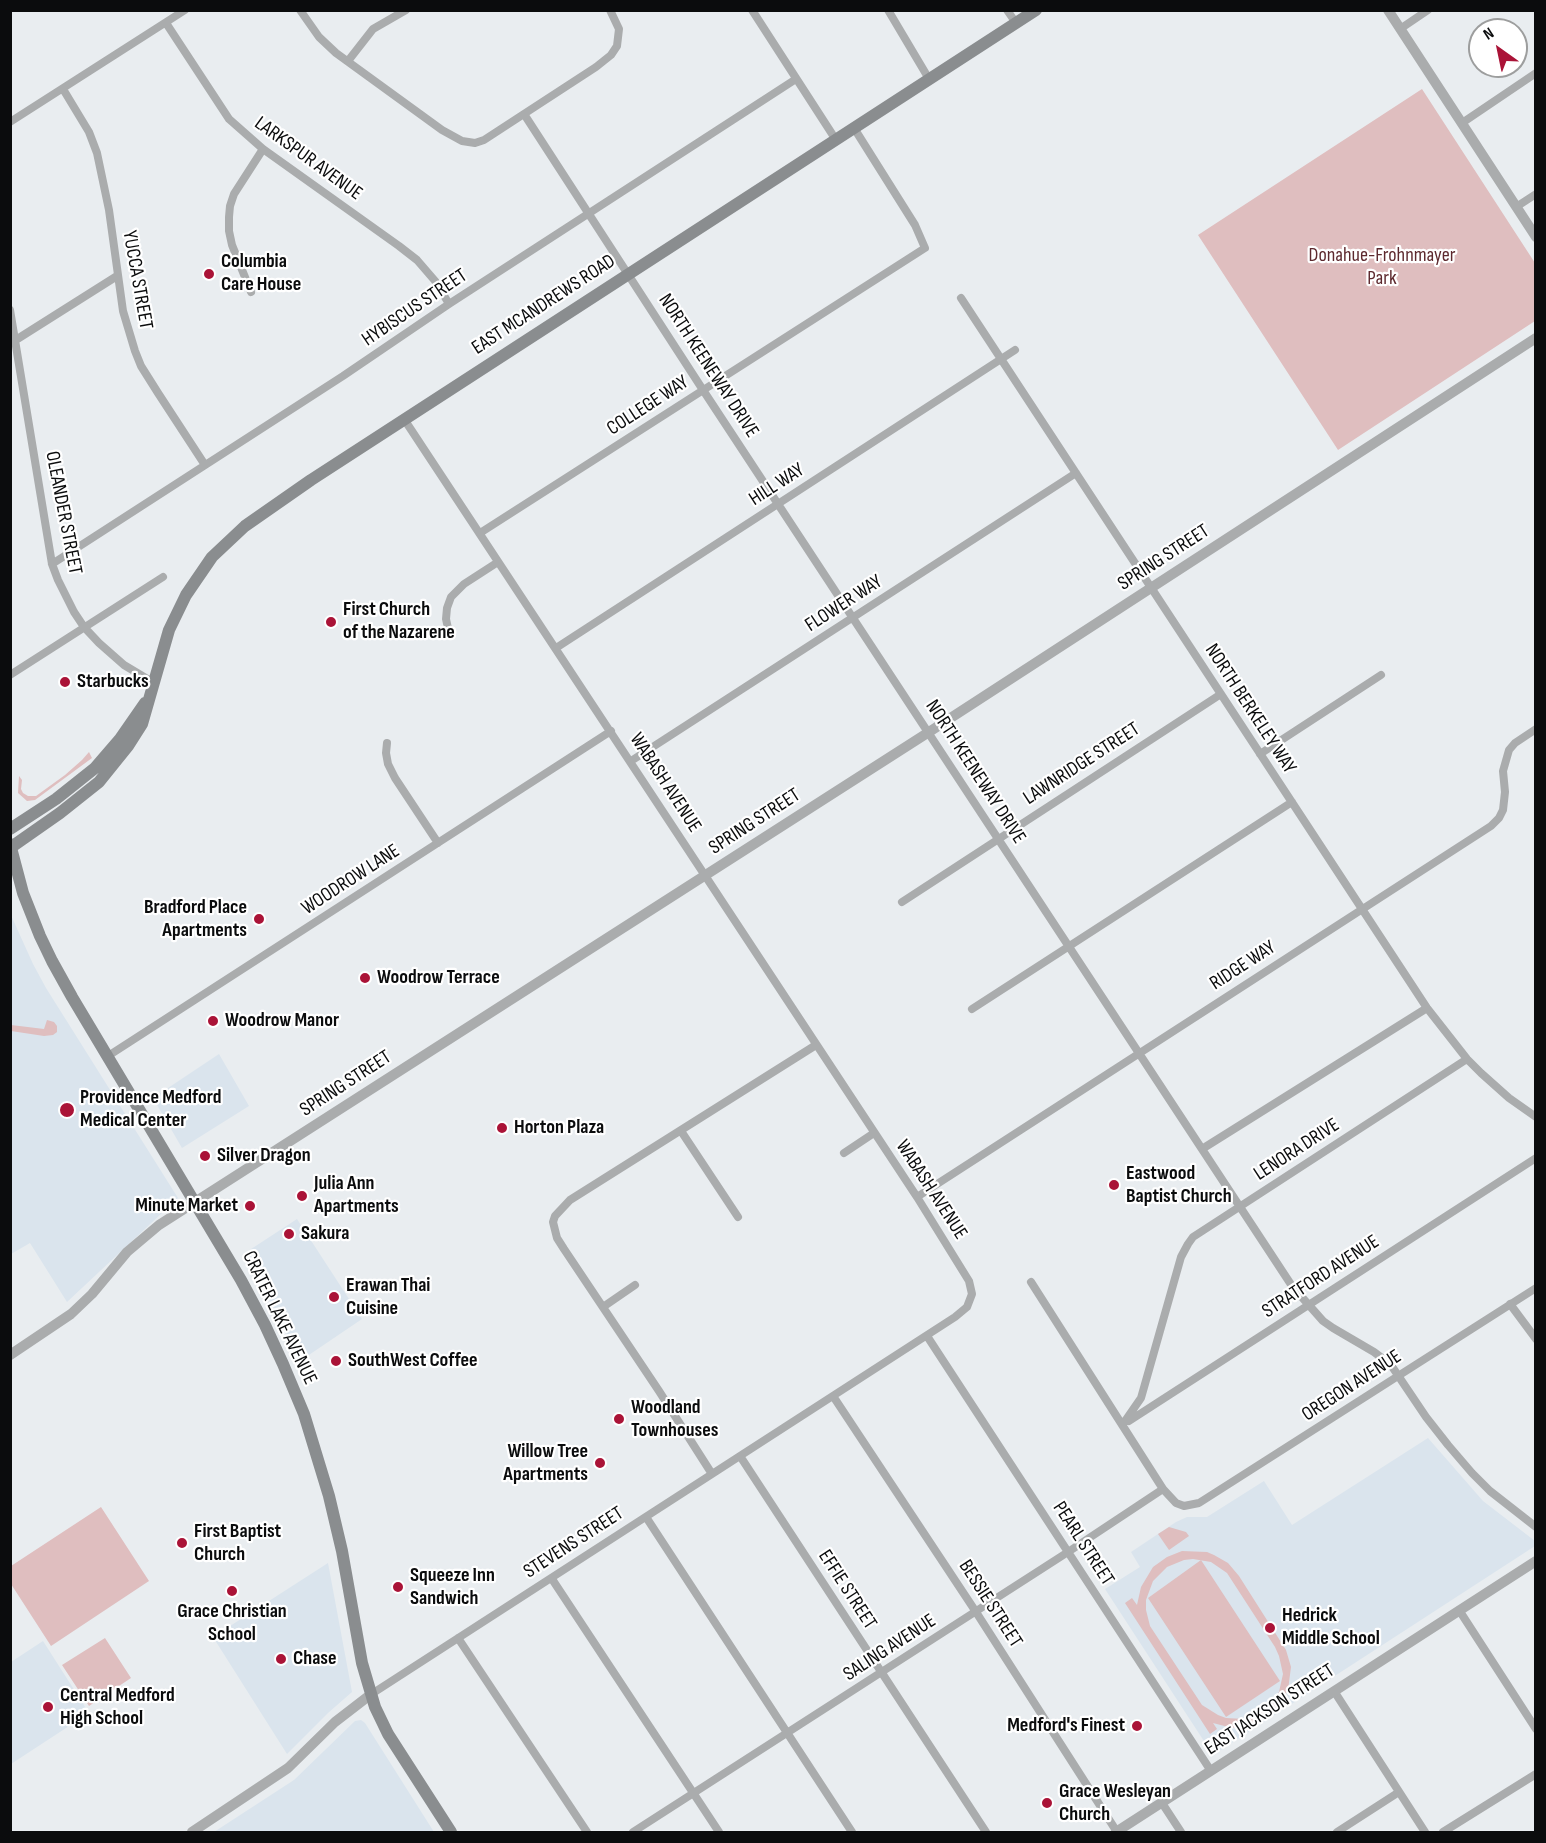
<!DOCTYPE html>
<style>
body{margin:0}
#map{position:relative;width:1546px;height:1843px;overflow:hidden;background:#e9edf0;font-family:"Sofia Sans Condensed",sans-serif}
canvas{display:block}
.frame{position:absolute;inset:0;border:12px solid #0b0c0d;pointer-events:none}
.north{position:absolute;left:1468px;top:18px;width:60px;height:60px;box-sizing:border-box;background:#fff;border:2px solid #9d9e9e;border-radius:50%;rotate:327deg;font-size:16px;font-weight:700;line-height:24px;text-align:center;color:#0b0c0d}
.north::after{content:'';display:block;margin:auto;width:21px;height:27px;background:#aa1337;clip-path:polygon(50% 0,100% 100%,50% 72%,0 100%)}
</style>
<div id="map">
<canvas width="1546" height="1843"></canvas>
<div class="frame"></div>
<div class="north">N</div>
</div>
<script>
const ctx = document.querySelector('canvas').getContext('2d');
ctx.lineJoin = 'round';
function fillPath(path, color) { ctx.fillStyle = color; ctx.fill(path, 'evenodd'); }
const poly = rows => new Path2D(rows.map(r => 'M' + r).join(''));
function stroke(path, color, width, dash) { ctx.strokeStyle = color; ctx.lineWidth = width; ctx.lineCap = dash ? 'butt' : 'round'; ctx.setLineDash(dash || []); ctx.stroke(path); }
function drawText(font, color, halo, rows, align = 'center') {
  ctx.font = font + ' "Sofia Sans Condensed",sans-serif'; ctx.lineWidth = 4.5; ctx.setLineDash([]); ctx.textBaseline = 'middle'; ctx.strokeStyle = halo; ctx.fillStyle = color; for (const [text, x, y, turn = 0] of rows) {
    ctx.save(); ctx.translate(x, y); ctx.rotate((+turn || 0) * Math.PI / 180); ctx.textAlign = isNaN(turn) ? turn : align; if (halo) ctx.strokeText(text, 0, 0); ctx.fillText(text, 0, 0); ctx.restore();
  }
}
fillPath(poly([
 [10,913,33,964,46,988,178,1198,67,1302,30,1243,11,1254],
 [219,1054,249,1106,182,1148,153,1098],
 [297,1219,362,1319,300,1361,282,1324,245,1253],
 [1428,1438,1483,1501,1535,1541,1535,1546,1213,1755,1105,1589,1140,1567,1131,1552,1176,1522,1187,1517,1207,1517,1264,1481,1292,1525],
 [328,1563,352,1692,328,1713,287,1754,213,1637],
 [43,1641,89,1713,11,1764,11,1662],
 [361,1720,365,1723,434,1832,214,1832,294,1780,355,1721]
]), '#dae4ed');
fillPath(poly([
 [1422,89,1535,263,1535,321,1338,450,1198,235],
 [89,752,92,758,35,800,27,801,18,793,19,776,22,780,21,789,23,793,28,796,36,796,65,775,82,760],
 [47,1020,54,1022,57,1026,57,1032,53,1035,44,1036,11,1031,11,1025,44,1029],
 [101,1507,149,1581,51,1646,11,1584,11,1566],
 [1169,1527,1186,1532,1189,1536,1169,1550,1158,1534],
 [1182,1551,1207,1552,1214,1555,1228,1563,1239,1576,1286,1650,1291,1667,1288,1690,1277,1710,1257,1724,1232,1728,1213,1723,1217,1729,1210,1734,1125,1603,1132,1598,1137,1605,1141,1587,1153,1567,1167,1557],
 [1193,1559,1211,1562,1227,1573,1275,1647,1279,1656,1283,1674,1279,1692,1268,1706,1253,1716,1244,1719,1226,1718,1218,1715,1202,1705,1150,1626,1146,1610,1146,1600,1153,1581,1167,1567,1184,1560],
 [1201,1560,1280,1681,1226,1717,1148,1598],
 [105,1638,131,1678,89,1706,62,1665]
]), '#dfbebf');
stroke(poly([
 [300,10,319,37,336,53,442,130,462,141,475,143,484,140,596,67,611,55,617,46,619,29,610,10],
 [752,10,836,140],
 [888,10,929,79],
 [1007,10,1016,23],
 [166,23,229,119,263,149,399,246,417,260,436,282,449,304],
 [1400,29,1428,10],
 [348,61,373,29,406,10],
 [63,89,89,132,97,153,109,210,123,311,135,351,141,366,158,393,205,465],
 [524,114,703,390,1292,1286,1323,1321,1333,1328,1374,1352,1391,1365,1426,1417,1448,1445,1472,1473,1490,1491,1536,1527],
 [10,122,185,10],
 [1462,123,1536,73],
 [1516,207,1536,194],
 [251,292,232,245,229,231,229,217,230,206,234,194,263,149],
 [961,298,1427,1008,1467,1059,1481,1073,1509,1098,1536,1117],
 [10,310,52,564,58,580,74,612,84,627,99,643,124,665,154,683],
 [11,343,117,276],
 [480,533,925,248,915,225,854,128],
 [52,564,343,376,449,304,796,79],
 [449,633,446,619,447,608,451,597,464,584,498,562],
 [556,648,1015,350],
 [10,675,163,577],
 [387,743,386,753,388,764,395,778,438,843],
 [1260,754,1381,675],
 [631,761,1076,473],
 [902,902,1221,694],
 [972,1009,1292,802],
 [108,1056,611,731],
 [681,1131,738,1217],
 [1202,1149,1427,1008],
 [844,1153,874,1133],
 [917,1197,1491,826,1499,818,1503,810,1505,792,1503,771,1509,750,1515,743,1536,729],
 [1031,1282,1163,1489,1176,1503,1184,1506,1199,1503,1536,1288],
 [1510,1304,1536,1339],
 [603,1307,635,1285],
 [927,1336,1211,1771],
 [833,1396,976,1612,1117,1832],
 [1129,1421,1536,1158],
 [1123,1424,1141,1398,1181,1257,1188,1244,1193,1237,1467,1059],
 [740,1456,986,1832],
 [712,1474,659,1391,564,1249,557,1238,553,1222,555,1216,570,1200,816,1045],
 [646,1517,852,1832],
 [552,1579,719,1832],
 [1459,1610,1536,1729],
 [458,1638,587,1832],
 [1334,1691,1425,1832],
 [370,1695,955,1317,967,1307,972,1294,969,1281,917,1197,404,419],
 [1162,1803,1181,1832],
 [633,1832,1068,1552,1163,1489],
 [1337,1832,1399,1792],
 [1443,1832,1536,1774]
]), '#aaacad', 8);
stroke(poly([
 [1388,10,1536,237],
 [10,1355,71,1314,92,1294,127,1252,159,1225,929,732,1536,338],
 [192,1832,288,1768,335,1722,370,1695],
 [1116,1832,1536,1561]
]), '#aaacad', 10);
stroke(poly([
 [10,829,56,799,95,768,120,739,145,703],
 [10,844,23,893,40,936,52,961,72,997,241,1280,265,1325,283,1364,304,1414,329,1496,342,1551,362,1663,375,1707,388,1734,451,1832],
 [10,848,60,813,99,782,128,746,142,724,169,630,186,595,212,557,245,526,311,480,1036,10]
]), '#8a8d8f', 12);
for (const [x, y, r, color] of [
 [209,274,6,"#aa1337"],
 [331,622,6,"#aa1337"],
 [65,682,6,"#aa1337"],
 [259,919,6,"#aa1337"],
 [365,978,6,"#aa1337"],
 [213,1021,6,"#aa1337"],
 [67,1110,8,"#aa1337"],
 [502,1128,6,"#aa1337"],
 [205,1156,6,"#aa1337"],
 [1114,1185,6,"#aa1337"],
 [302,1196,6,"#aa1337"],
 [250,1206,6,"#aa1337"],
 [289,1234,6,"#aa1337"],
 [334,1297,6,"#aa1337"],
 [336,1361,6,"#aa1337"],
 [619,1419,6,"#aa1337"],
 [600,1463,6,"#aa1337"],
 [182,1543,6,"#aa1337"],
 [398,1587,6,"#aa1337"],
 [232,1591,6,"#aa1337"],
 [1270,1628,6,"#aa1337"],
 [281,1659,6,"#aa1337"],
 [48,1707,6,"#aa1337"],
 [1137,1726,6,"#aa1337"],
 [1047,1803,6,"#aa1337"]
]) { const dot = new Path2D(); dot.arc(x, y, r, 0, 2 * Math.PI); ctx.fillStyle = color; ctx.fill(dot); stroke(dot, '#fff', 2); }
drawText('20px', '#0b0c0d', '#fff', [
 ["LARKSPUR AVENUE",308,159,36],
 ["YUCCA STREET",137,280,80],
 ["EAST MCANDREWS ROAD",544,305,-33],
 ["HYBISCUS STREET",415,308,-34],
 ["NORTH KEENEWAY DRIVE",708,366,57],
 ["COLLEGE WAY",648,406,-33],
 ["HILL WAY",777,485,-33],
 ["OLEANDER STREET",63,513,79],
 ["SPRING STREET",1164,558,-33],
 ["FLOWER WAY",844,604,-33],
 ["NORTH BERKELEY WAY",1250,709,57],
 ["LAWNRIDGE STREET",1082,764,-33],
 ["NORTH KEENEWAY DRIVE",975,772,57],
 ["WABASH AVENUE",665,783,57],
 ["SPRING STREET",755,822,-33],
 ["WOODROW LANE",351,880,-33],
 ["RIDGE WAY",1243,966,-33],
 ["SPRING STREET",346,1084,-33],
 ["LENORA DRIVE",1297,1150,-33],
 ["WABASH AVENUE",931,1190,57],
 ["STRATFORD AVENUE",1321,1277,-33],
 ["CRATER LAKE AVENUE",279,1318,64],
 ["OREGON AVENUE",1352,1386,-33],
 ["STEVENS STREET",574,1543,-33],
 ["PEARL STREET",1083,1544,57],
 ["EFFIE STREET",847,1590,57],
 ["BESSIE STREET",990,1604,57],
 ["SALING AVENUE",890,1648,-33],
 ["EAST JACKSON STREET",1270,1710,-33]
]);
drawText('20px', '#5d292e', '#fff', [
 ["Donahue-Frohnmayer",1382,256],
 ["Park",1382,279]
]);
drawText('bold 20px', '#0b0c0d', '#fff', [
 ["Columbia",221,262],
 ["Care House",221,285],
 ["First Church",343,610],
 ["of the Nazarene",343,633],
 ["Starbucks",77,682],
 ["Bradford Place",247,908,"right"],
 ["Apartments",247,931,"right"],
 ["Woodrow Terrace",377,978],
 ["Woodrow Manor",225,1021],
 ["Providence Medford",80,1098],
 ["Medical Center",80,1121],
 ["Horton Plaza",514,1128],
 ["Silver Dragon",217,1156],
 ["Eastwood",1126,1174],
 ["Baptist Church",1126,1197],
 ["Julia Ann",314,1184],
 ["Apartments",314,1207],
 ["Minute Market",238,1206,"right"],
 ["Sakura",301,1234],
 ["Erawan Thai",346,1286],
 ["Cuisine",346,1309],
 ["SouthWest Coffee",348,1361],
 ["Woodland",631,1408],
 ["Townhouses",631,1431],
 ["Willow Tree",588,1452,"right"],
 ["Apartments",588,1475,"right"],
 ["First Baptist",194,1532],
 ["Church",194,1555],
 ["Squeeze Inn",410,1576],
 ["Sandwich",410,1599],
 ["Grace Christian",232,1612,"center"],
 ["School",232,1635,"center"],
 ["Hedrick",1282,1616],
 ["Middle School",1282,1639],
 ["Chase",293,1659],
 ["Central Medford",60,1696],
 ["High School",60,1719],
 ["Medford's Finest",1125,1726,"right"],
 ["Grace Wesleyan",1059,1792],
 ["Church",1059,1815]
], 'left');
</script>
